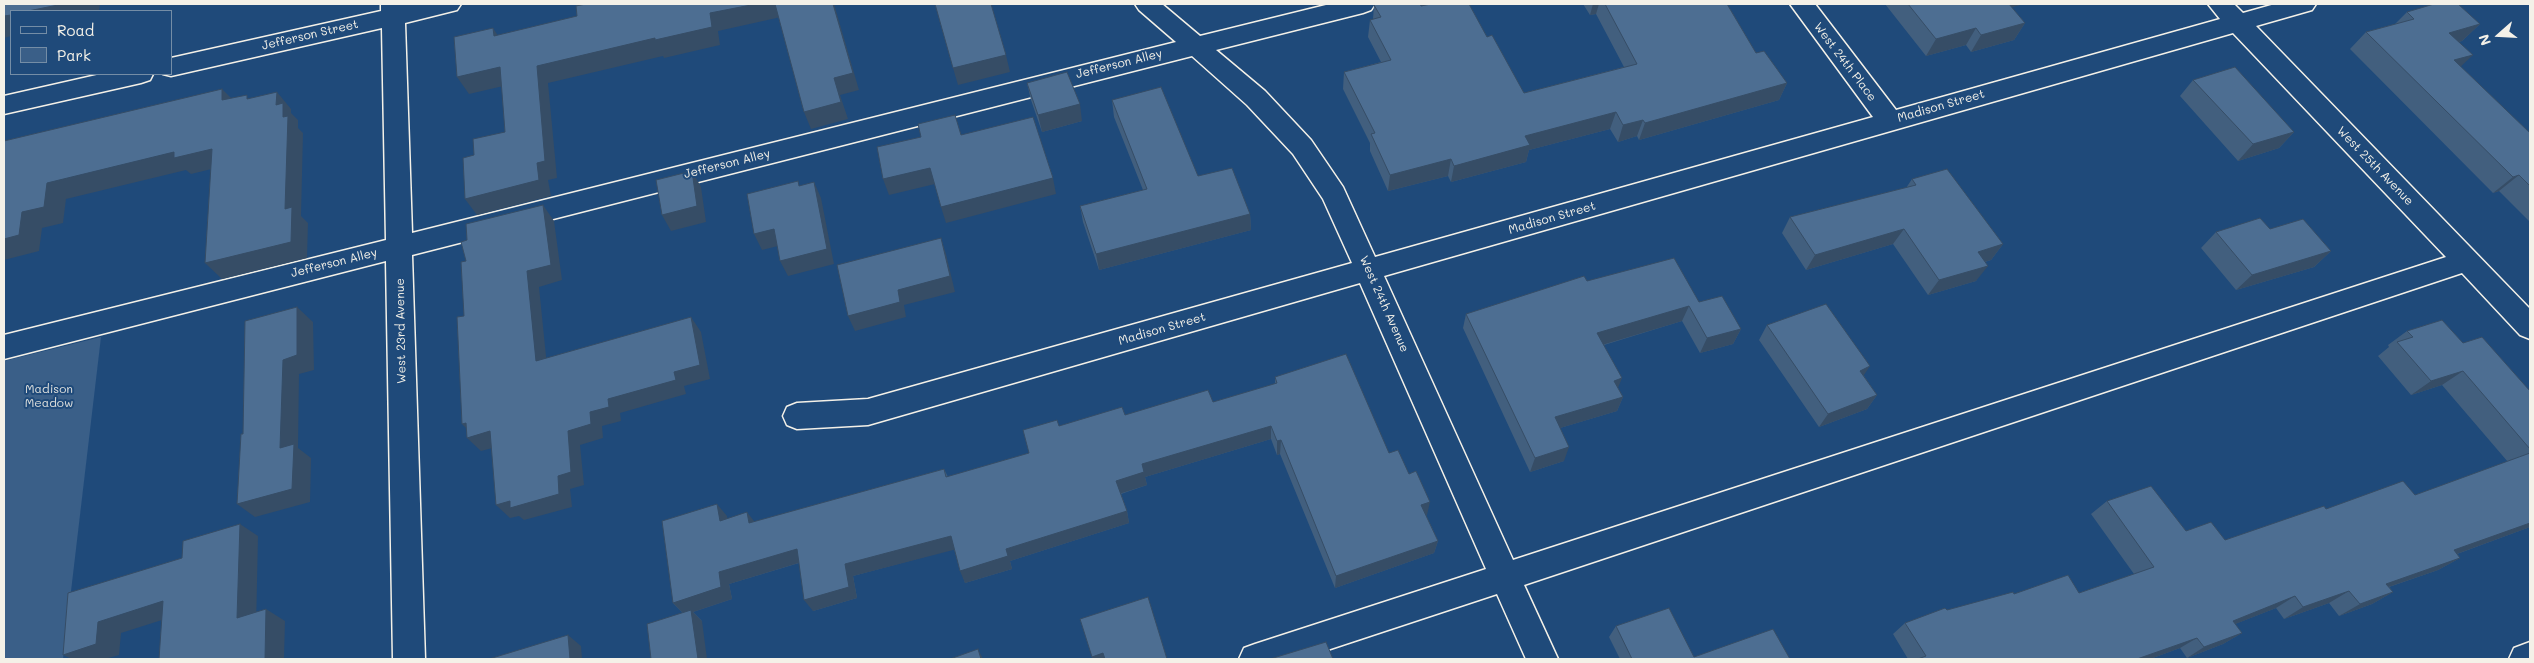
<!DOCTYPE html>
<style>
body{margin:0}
#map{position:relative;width:2534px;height:663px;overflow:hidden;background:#1f4a7a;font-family:Mali,sans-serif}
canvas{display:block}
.frame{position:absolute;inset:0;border:5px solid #f4f1e8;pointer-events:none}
.legend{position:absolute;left:10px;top:10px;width:162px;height:65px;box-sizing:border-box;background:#1f4a7a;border:1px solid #748da6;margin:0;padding:6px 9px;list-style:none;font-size:15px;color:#f4f1e8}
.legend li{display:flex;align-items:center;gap:10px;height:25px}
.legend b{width:25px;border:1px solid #748da6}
.north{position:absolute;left:2474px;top:10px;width:50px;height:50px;-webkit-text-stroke:4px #1f4a7a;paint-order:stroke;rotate:251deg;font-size:14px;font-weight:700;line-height:20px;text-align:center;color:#f4f1e8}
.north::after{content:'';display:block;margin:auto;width:18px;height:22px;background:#f4f1e8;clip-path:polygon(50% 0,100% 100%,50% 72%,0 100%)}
</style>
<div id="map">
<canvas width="2534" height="663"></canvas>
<div class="frame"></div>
<ul class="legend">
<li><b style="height:6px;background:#1f4a7a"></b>Road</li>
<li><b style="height:14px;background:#3a5f88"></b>Park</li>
</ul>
<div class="north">N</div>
</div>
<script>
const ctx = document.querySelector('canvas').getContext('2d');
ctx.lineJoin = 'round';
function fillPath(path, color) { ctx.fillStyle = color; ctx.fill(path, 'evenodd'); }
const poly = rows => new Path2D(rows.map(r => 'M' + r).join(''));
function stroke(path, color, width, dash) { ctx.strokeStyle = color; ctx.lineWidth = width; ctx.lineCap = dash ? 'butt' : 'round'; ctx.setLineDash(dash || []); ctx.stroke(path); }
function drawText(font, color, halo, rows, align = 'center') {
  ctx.font = font + ' Mali,sans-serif'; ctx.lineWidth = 4; ctx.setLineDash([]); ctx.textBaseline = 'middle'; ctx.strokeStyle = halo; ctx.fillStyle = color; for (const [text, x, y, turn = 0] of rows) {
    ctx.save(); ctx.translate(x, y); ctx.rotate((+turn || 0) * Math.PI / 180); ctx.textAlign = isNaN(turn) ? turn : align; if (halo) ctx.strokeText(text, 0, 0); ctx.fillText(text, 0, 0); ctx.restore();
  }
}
fillPath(poly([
 [101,337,63,659,4,659,4,361]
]), '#3a5f88');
const minor = poly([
 [381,4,461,4,457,10,405,23,412,233,1176,42,1139,10,1135,4,1162,4,1200,36,1330,4,1375,4,1371,10,1363,13,1216,50,1265,91,1311,140,1343,187,1375,257,1873,117,1790,4,1815,4,1896,110,2220,19,2208,4,2234,4,2243,13,2275,4,2316,4,2312,10,2256,26,2530,309,2530,339,2520,335,2462,273,1524,585,1558,659,1526,659,1497,594,1300,659,1239,659,1244,648,1255,644,1486,569,1360,283,868,425,797,429,787,425,783,416,787,407,797,403,868,399,1352,263,1323,199,1293,154,1247,105,1192,56,412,255,425,659,393,659,386,261,4,359,4,335,386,240,382,28,171,76,163,74,171,74,171,58,381,11,381,4],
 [2233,33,2446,257,1513,560,1384,276,2233,33],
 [101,74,153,74,150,80,141,83,4,114,4,96,101,74],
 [2530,642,2530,659,2509,659,2514,648,2530,642]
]);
stroke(minor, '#f4f1e8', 3);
fillPath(minor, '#1f4a7a');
fillPath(poly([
 [1583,4,1727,4,1756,53,1787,83,1779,100,1639,140,1637,136,1618,142,1610,129,1529,150,1526,162,1451,182,1448,176,1388,191,1370,151,1370,143,1343,89,1344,72,1381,62,1368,37,1370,20,1373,19,1374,5,1421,6,1487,37,1524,93,1624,67,1596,14,1590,15],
 [1885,4,2024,4,2011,7,2025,23,2014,40,1971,52,1966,45,1926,56],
 [2407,12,2480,24,2462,41,2459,42,2461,67,2530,133,2530,222,2499,191,2493,193,2350,49,2366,32,2395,24],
 [2193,80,2294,132,2279,148,2238,161,2180,96],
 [1027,83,1082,121,1042,132,1031,100],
 [1112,100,1198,176,1250,214,1251,230,1099,270,1083,222,1080,206,1143,190,1114,117],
 [1912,179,2003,244,1991,260,1985,262,1976,281,1928,295,1893,244,1806,270,1782,233,1790,217,1906,188],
 [2270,229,2331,251,2314,267,2236,290,2201,248,2216,232],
 [1587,281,1699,302,1741,329,1733,344,1700,353,1682,321,1604,345,1618,388,1623,397,1617,411,1560,428,1564,461,1530,472,1463,328,1466,314],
 [1767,325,1864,376,1877,395,1867,409,1819,427,1759,340],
 [2407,331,2463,343,2530,391,2530,527,2457,554,2460,558,2438,570,2389,587,2393,592,2372,604,2339,616,2329,603,2284,619,2276,608,2235,624,2242,633,2223,644,2187,658,2180,648,2150,659,1908,659,1893,634,1905,623,1947,610,2014,594,2079,593,2134,574,2091,514,2107,501,2186,531,2225,540,2326,509,2415,495,2508,462,2442,385,2411,395,2378,356,2389,347,2388,345],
 [1275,377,1389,453,1427,515,1426,515,1438,541,1434,553,1335,588,1280,454,1277,455,1271,439,1145,477,1147,485,1121,494,1127,511,1129,523,1010,561,1012,569,965,583,954,549,853,576,857,598,813,611,799,563,729,584,732,599,693,612,702,621,683,613,673,603,727,516,727,518,754,522,944,469,948,477,1029,453,1059,426,1125,415,1213,402,1275,384],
 [1616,626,1694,657,1790,659,1620,659,1609,637]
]), '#425f7e');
fillPath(poly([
 [63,4,100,4,99,11,28,11],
 [756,4,775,4,781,17,718,31,720,45,664,58,663,56,548,83,557,178,548,180,551,196,477,215,465,199,537,163,537,66,710,13],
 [833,4,834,4,859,90,840,95,848,119,811,129,804,112,834,78],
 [1593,4,1599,4,1596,14,1590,15],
 [1996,4,2024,4,1991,13],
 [11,15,11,36,4,38,4,16],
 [2025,23,2014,40,1971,52,1981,35],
 [2480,24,2462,41,2432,50,2449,33],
 [493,28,504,45,494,36],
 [1976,28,1966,45,1926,56,1936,39],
 [1006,55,1010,72,958,85,953,68],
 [2473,55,2455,72,2454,60],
 [500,67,512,84,469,94,457,77],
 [1787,83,1779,100,1639,140,1645,123],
 [222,89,238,105,222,100],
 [277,92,291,109,291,113,298,120,298,128,303,133,301,216,308,223,307,258,222,279,205,263,285,209,283,117,276,105],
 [1080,104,1082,121,1042,132,1038,115],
 [1616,112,1610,129,1529,150,1526,162,1451,182,1454,166,1525,136],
 [1643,120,1637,136,1618,142,1623,125],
 [2294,132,2279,148,2238,161,2253,144],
 [212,149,228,165,191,174,186,170,66,199,63,223,42,228,39,251,4,260,4,239,22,212,47,183,174,152],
 [1451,159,1448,176,1388,191,1390,175],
 [930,168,935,184,889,195,883,179],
 [692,171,701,187,706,222,671,231,662,215],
 [2519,175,2499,191,2493,193,2513,177],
 [1053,178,1056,194,946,223,941,207],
 [814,182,821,198,834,264,788,276,780,261],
 [543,205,554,221,562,280,539,287,548,376,536,361,527,271],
 [1250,214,1251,230,1099,270,1096,254],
 [774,229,782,245,762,250,754,234],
 [1904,229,1893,244,1806,270,1815,255],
 [941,238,946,254,955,292,904,305,906,317,855,331,848,316,898,290],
 [2003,244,1991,260,1966,267,1978,252],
 [2331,251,2314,267,2236,290,2252,275],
 [1988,266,1976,281,1928,295,1939,280],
 [1689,306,1682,321,1592,348,1597,333],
 [297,307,313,322,314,370,299,374,298,448,311,458,310,502,255,517,237,504,280,448,283,360],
 [691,317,701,332,710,379,684,386,686,394,620,413,621,421,602,426,603,438,580,445,584,485,570,489,572,507,524,520,519,516,510,518,496,505,558,476,568,431,590,412,608,399,674,372],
 [1741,329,1733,344,1700,353,1707,338],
 [1870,366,1860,381,1860,371],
 [2463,371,2442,385,2411,395,2431,381],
 [1622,378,1616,393,1614,381],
 [1877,395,1867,409,1819,427,1828,414],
 [1623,397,1617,411,1550,431,1555,417],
 [466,423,490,431,504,445,481,451,467,438,474,436,462,424],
 [1271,426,1271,439,1145,477,1147,485,1119,494,1116,481,1142,464],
 [1281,440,1280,454,1277,455,1277,441],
 [1569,447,1564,461,1530,472,1535,458],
 [1430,502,1427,515,1418,518,1421,505],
 [717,504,727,516,730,533,720,521],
 [1127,511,1129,523,1010,561,1012,569,965,583,960,571,1006,549],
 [747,512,757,525,749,523],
 [2530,523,2530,527,2432,563,2454,550],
 [240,524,258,536,256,629,237,618],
 [951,536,957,549,853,576,857,598,813,611,804,600,845,564],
 [1438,541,1434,553,1335,588,1336,576],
 [797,549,805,561,729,584,732,599,693,612,702,621,707,659,698,659,684,614,673,603,719,572],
 [2460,558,2438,570,2365,595,2386,584],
 [2349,591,2329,603,2284,619,2303,607],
 [2393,592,2372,604,2339,616,2360,604],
 [2295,596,2276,608,2215,632,2233,621],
 [163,601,184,613,121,633,119,655,105,659,72,659,63,655,98,622],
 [266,609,285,621,284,659,265,659],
 [2242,633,2223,644,2187,658,2204,647],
 [568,635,581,646,582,659,570,659],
 [2197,638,2180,648,2150,659,2137,659],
 [978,649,983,659,981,659],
 [1103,653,1105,659,1092,659,1092,657]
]), '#364d66');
const building = poly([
 [4,4,63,4,28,11,11,11,11,15,4,16,4,4],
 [586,4,756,4,710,13,712,27,655,40,655,38,537,66,545,161,537,163,539,180,465,199,463,158,474,155,473,139,505,132,500,67,457,77,454,37,493,28,494,36,577,16,576,6,586,4],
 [775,4,833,4,853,73,834,78,841,102,804,112,775,4],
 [935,4,991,4,1006,55,953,68,935,4],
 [1377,4,1420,4,1421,6,1431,4,1469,4,1487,37,1492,35,1524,93,1637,64,1605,4,1727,4,1756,53,1764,51,1787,83,1645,123,1643,120,1623,125,1616,112,1525,136,1530,145,1454,166,1451,159,1390,175,1371,134,1375,133,1344,72,1391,60,1370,20,1381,17,1374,5,1377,4],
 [1908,4,2009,4,2025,23,1981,35,1976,28,1936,39,1908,4],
 [2434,4,2458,4,2480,24,2449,33,2473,55,2454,60,2530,133,2530,186,2519,175,2513,177,2366,32,2414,19,2407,12,2434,4],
 [2235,67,2294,132,2253,144,2193,80,2235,67],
 [1067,72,1080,104,1038,115,1027,83,1067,72],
 [1161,87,1198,176,1232,168,1250,214,1096,254,1080,206,1147,189,1112,100,1161,87],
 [222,89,222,100,247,95,247,99,277,92,276,105,283,103,283,117,288,116,285,209,292,207,291,242,205,263,212,149,174,158,174,152,47,183,44,207,22,212,19,235,4,239,4,141,222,89],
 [955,115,961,135,1033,117,1053,178,941,207,930,168,883,179,877,147,921,137,918,124,955,115],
 [1947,169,2003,244,1978,252,1988,266,1939,280,1904,229,1815,255,1790,217,1916,185,1912,179,1947,169],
 [692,171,697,206,662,215,656,180,692,171],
 [798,181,799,186,814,182,827,249,780,261,774,229,754,234,747,194,798,181],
 [543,205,551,265,527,271,536,361,691,317,700,365,674,372,676,380,608,399,609,407,590,412,591,424,568,431,571,472,558,476,559,494,510,508,510,501,496,505,490,431,467,438,466,423,462,424,457,317,464,316,461,262,466,261,461,242,467,240,466,224,543,205],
 [2260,218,2270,229,2303,219,2331,251,2252,275,2216,232,2260,218],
 [941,238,950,276,898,290,900,302,848,316,837,265,941,238],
 [1674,258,1699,302,1722,296,1741,329,1707,338,1689,306,1597,333,1622,378,1614,381,1623,397,1555,417,1569,447,1535,458,1466,314,1584,276,1587,281,1674,258],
 [1826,304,1870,366,1860,371,1877,395,1828,414,1767,325,1826,304],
 [297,307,297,355,283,360,280,448,294,444,292,489,237,504,241,434,243,434,245,321,297,307],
 [2442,320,2463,343,2482,337,2530,391,2530,449,2463,371,2431,381,2397,342,2413,337,2407,331,2442,320],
 [1346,354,1389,453,1398,450,1409,474,1416,471,1430,502,1421,505,1438,541,1336,576,1281,440,1277,441,1271,426,1142,464,1144,472,1116,481,1127,511,1006,549,1008,556,960,571,951,536,845,564,849,587,804,600,797,549,719,572,721,587,673,603,662,521,717,504,720,521,747,512,749,523,944,469,946,477,1029,453,1023,430,1057,420,1059,426,1122,407,1125,415,1208,390,1213,402,1277,383,1275,377,1346,354],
 [2530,453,2530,523,2454,550,2460,558,2386,584,2393,592,2360,604,2349,591,2303,607,2295,596,2233,621,2242,633,2204,647,2197,638,2137,659,1918,659,1926,656,1905,623,1945,608,1947,610,2013,592,2014,594,2068,575,2079,593,2154,567,2107,501,2151,486,2186,531,2211,522,2225,540,2324,506,2326,509,2403,481,2415,495,2530,453],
 [240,524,237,618,266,609,265,659,159,659,163,601,98,622,96,644,63,655,68,593,182,558,183,541,240,524],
 [1148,597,1167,659,1105,659,1103,653,1092,657,1080,619,1148,597],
 [1669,608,1694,657,1773,629,1790,659,1632,659,1616,626,1669,608],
 [691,610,698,659,651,659,647,624,691,610],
 [568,635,570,659,489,659,568,635],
 [1326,642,1333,659,1270,659,1326,642],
 [978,649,981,659,950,659,978,649]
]);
fillPath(building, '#4d6e92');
stroke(building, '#364d66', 1);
drawText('12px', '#f4f1e8', '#1f4a7a', [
 ["Jefferson Street",310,35,-13],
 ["West 24th Place",1845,62,53],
 ["Jefferson Alley",1119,64,-14],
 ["Madison Street",1941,106,-16],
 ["Jefferson Alley",727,164,-14],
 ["West 25th Avenue",2375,166,46],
 ["Madison Street",1552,218,-16],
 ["Jefferson Alley",334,263,-14],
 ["West 24th Avenue",1384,304,66],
 ["Madison Street",1162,329,-16],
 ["West 23rd Avenue",401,331,-91]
]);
drawText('12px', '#e1e2de', '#1f4a7a', [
 ["Madison",49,389],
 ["Meadow",49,403]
]);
</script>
